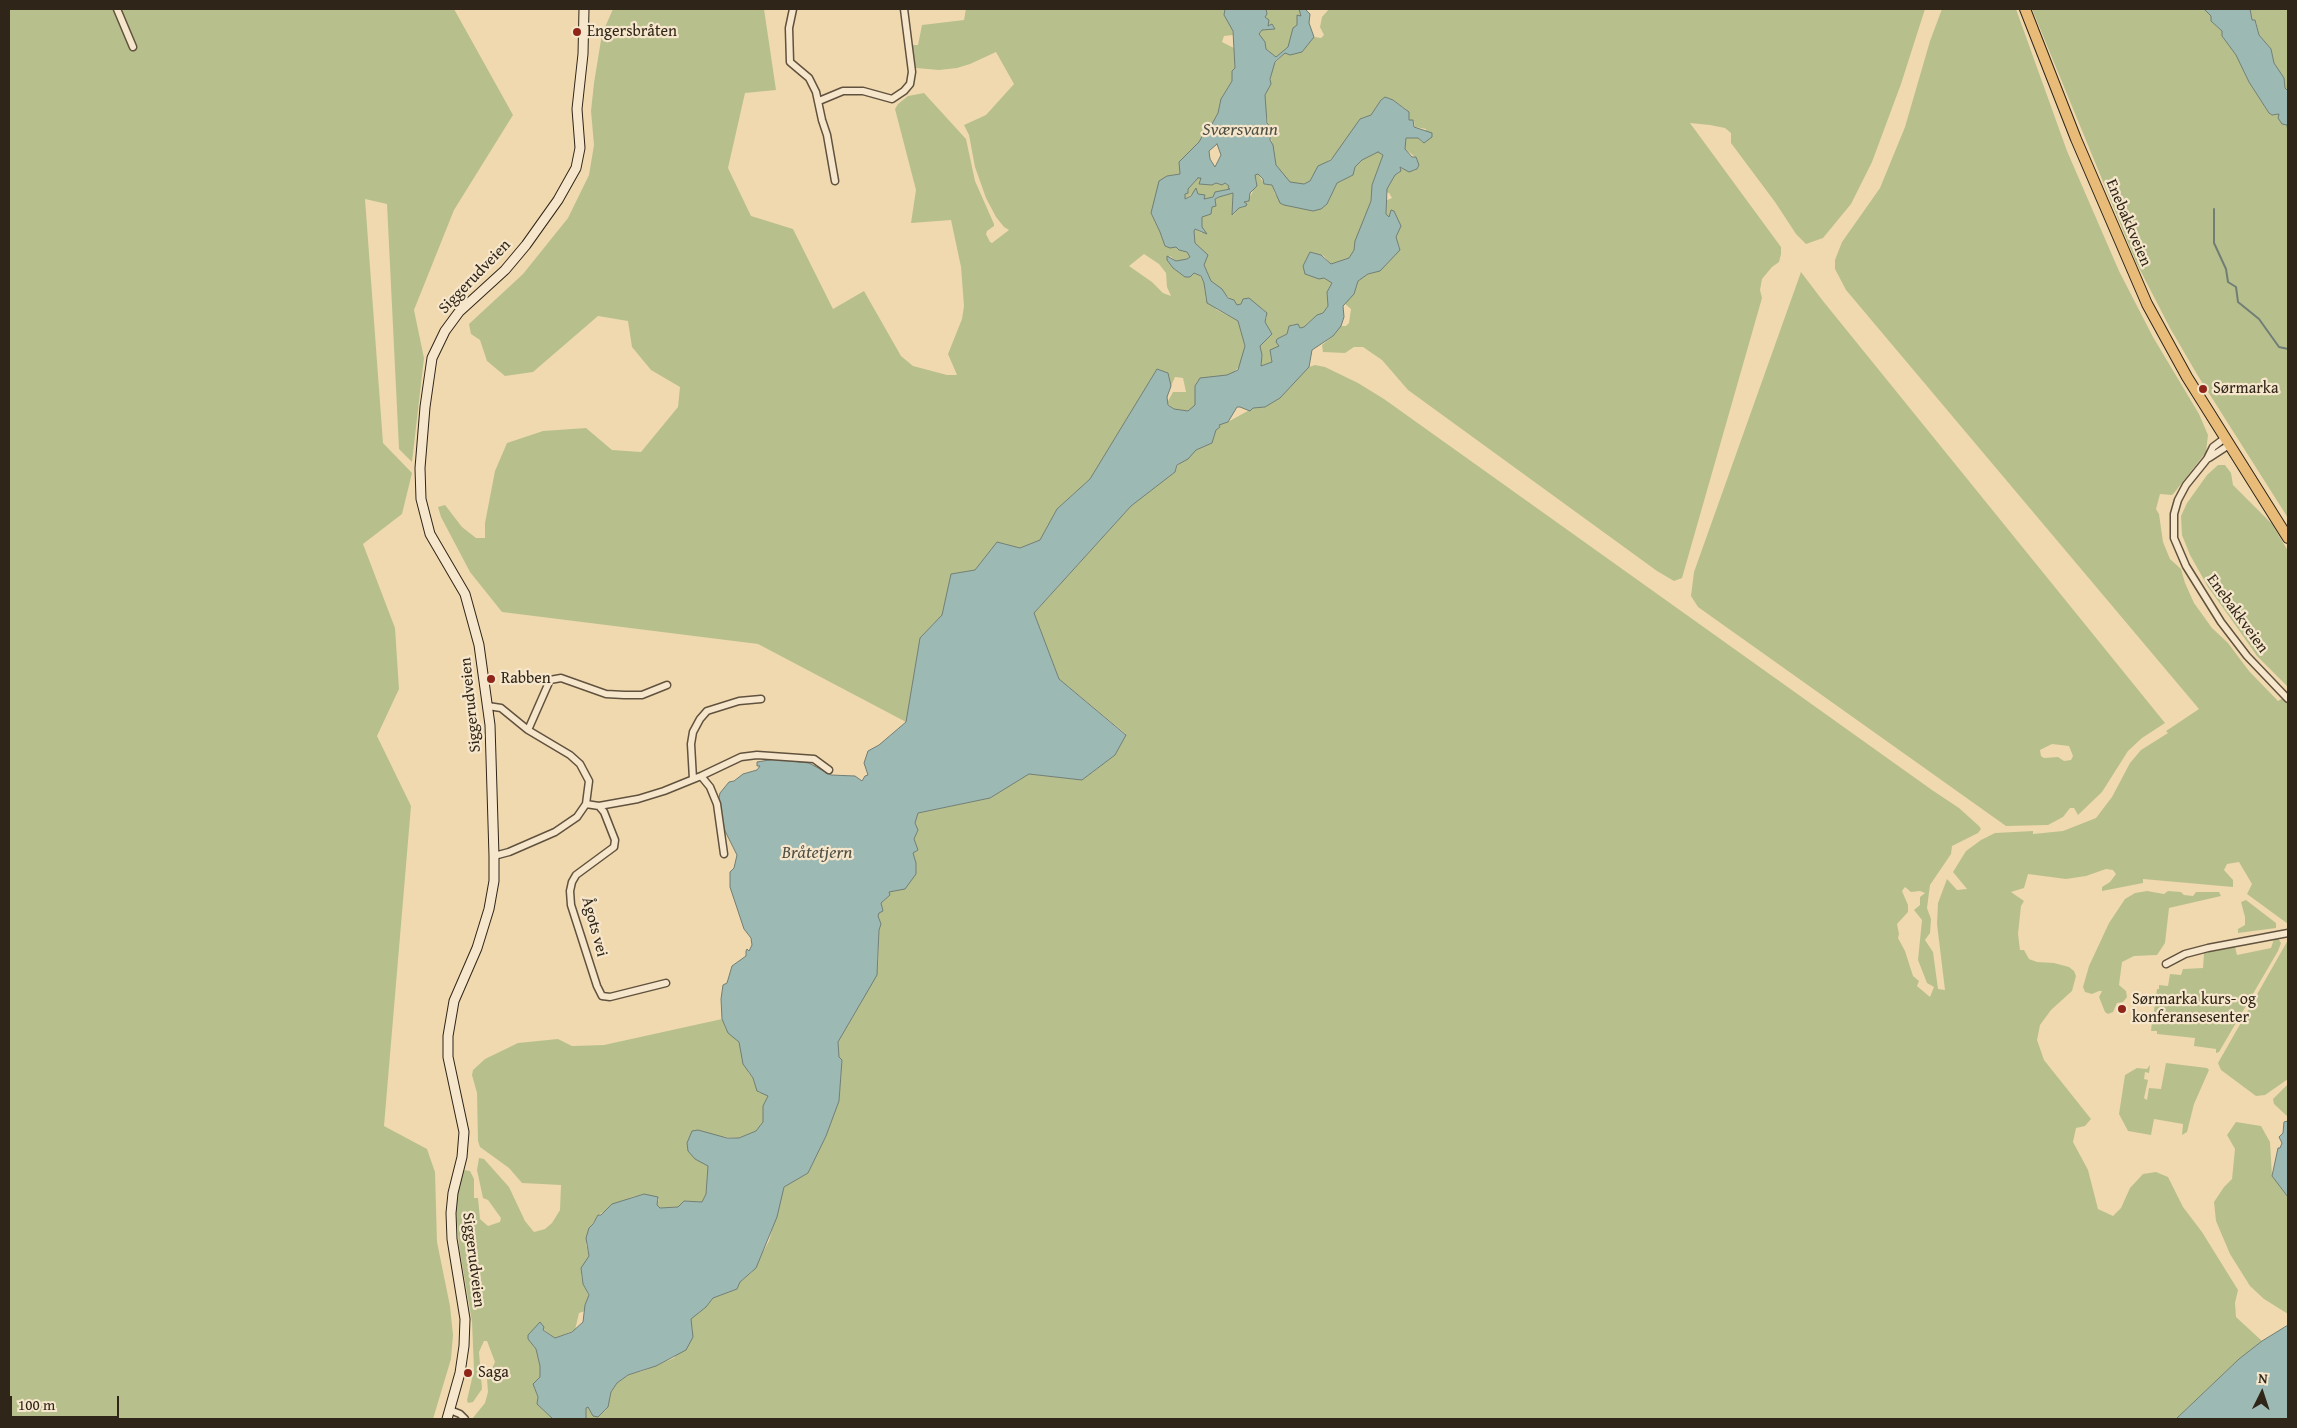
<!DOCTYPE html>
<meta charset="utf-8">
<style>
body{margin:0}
#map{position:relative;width:2297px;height:1428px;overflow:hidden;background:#f1d9af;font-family:"Gentium Book Plus",serif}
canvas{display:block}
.frame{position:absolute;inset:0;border:10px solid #2f2518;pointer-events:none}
.north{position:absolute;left:2237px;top:1368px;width:50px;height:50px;-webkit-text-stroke:4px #f6e6cb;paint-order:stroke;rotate:4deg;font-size:14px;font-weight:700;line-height:20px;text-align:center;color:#2f2518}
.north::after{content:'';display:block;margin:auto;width:18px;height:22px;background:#2f2518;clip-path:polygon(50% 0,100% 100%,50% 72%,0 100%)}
.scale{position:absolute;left:10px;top:1396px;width:109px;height:22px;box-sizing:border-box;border:2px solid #2f2518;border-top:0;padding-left:6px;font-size:15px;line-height:18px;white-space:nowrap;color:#2f2518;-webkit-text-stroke:4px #f6e6cb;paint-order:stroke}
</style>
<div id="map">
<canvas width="2297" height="1428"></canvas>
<div class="frame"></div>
<div class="north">N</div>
<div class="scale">100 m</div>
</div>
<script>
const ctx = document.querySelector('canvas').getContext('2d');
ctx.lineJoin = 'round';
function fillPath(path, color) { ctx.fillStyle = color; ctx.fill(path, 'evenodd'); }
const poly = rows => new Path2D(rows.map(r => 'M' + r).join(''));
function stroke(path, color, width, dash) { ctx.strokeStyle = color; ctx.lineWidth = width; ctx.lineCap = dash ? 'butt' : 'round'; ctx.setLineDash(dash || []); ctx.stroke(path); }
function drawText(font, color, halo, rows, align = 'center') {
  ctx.font = font + ' "Gentium Book Plus",serif'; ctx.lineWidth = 4.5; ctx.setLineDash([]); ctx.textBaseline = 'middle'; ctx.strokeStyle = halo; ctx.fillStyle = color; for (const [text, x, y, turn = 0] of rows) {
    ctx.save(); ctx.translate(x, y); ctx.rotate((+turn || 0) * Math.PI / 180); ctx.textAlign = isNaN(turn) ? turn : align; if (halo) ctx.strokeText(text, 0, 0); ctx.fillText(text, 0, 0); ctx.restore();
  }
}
fillPath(poly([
 [9,9,454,9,513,115,454,210,414,310,424,358,412,462,399,449,387,204,365,199,383,443,412,473,402,514,363,544,395,628,399,689,377,736,411,806,384,1126,427,1149,435,1172,437,1242,450,1306,453,1335,451,1359,433,1419,9,1419],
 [613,9,764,9,776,90,745,93,728,168,751,216,793,229,833,309,864,291,901,356,913,366,947,375,957,375,948,354,962,319,964,306,961,267,951,220,911,223,916,190,895,109,898,104,908,96,924,93,966,139,975,181,994,224,994,226,987,231,986,234,990,242,992,243,1009,230,1004,227,996,217,986,198,975,167,969,135,964,125,986,115,1014,84,996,52,970,64,957,68,939,70,916,68,910,45,918,45,922,25,964,20,966,9,1225,9,1224,15,1232,27,1233,35,1224,36,1222,42,1234,48,1235,68,1232,81,1222,97,1218,113,1212,124,1204,133,1199,142,1179,162,1180,174,1167,176,1151,214,1160,232,1165,246,1176,247,1187,252,1190,257,1187,259,1176,261,1170,256,1167,260,1173,268,1185,277,1188,277,1194,273,1200,276,1204,283,1206,299,1217,310,1238,321,1245,346,1240,366,1232,374,1196,383,1196,403,1193,409,1188,411,1174,409,1167,403,1173,392,1186,392,1183,378,1175,377,1171,386,1168,373,1157,369,1090,479,1057,509,1040,540,1020,548,997,542,975,570,951,574,942,615,920,638,906,722,758,644,502,612,470,572,441,517,438,507,445,505,462,527,476,538,485,538,485,523,495,471,507,443,543,431,586,428,612,450,641,452,678,407,680,387,651,370,632,347,628,321,598,316,533,372,505,376,487,361,480,340,471,334,469,324,523,274,568,218,589,175,594,145,591,111,594,83,602,34],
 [1144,254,1159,264,1166,273,1167,287,1171,296,1163,293,1152,282,1129,266],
 [1264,9,1299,9,1301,13,1300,17,1297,15,1298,25,1293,30,1289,47,1276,57,1266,49,1265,43,1259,34,1262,30,1275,29,1273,25,1268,26,1265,17,1267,11],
 [1329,9,1925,9,1901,84,1872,162,1851,204,1823,238,1806,244,1796,234,1775,202,1731,143,1731,133,1725,128,1710,125,1690,123,1781,247,1781,254,1779,262,1772,267,1762,279,1760,290,1762,298,1682,578,1674,581,1657,571,1408,390,1382,360,1363,347,1354,347,1345,353,1323,352,1322,345,1333,336,1339,326,1346,326,1349,323,1351,309,1344,303,1354,294,1358,281,1368,274,1379,271,1400,249,1396,237,1401,226,1394,211,1391,210,1389,218,1386,214,1387,200,1392,198,1389,193,1386,192,1387,189,1395,175,1399,173,1400,168,1414,171,1417,168,1419,165,1415,157,1405,149,1405,139,1407,136,1412,136,1418,138,1422,142,1426,129,1415,127,1414,121,1409,120,1406,109,1393,100,1385,97,1381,100,1371,115,1360,119,1335,156,1317,169,1310,181,1304,184,1297,184,1290,182,1283,175,1276,165,1264,101,1266,92,1270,86,1272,66,1285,53,1302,52,1314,37,1321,38,1324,35,1320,27,1322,17],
 [1942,9,2016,9,2067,151,2119,271,2153,337,2199,414,2208,435,2206,452,2174,493,2172,495,2160,494,2156,509,2159,514,2163,542,2170,559,2181,569,2185,583,2194,603,2212,628,2228,643,2249,671,2278,701,2283,698,2288,704,2288,924,2247,894,2252,884,2239,862,2227,864,2224,870,2233,880,2233,887,2143,879,2143,883,2102,891,2102,887,2110,882,2116,874,2113,870,2106,869,2086,876,2066,879,2028,874,2024,888,2011,892,2024,901,2021,906,2018,934,2020,950,2024,950,2029,959,2037,962,2054,963,2069,967,2074,971,2076,976,2072,991,2051,1010,2040,1025,2037,1040,2044,1060,2091,1119,2085,1126,2076,1128,2073,1142,2088,1170,2098,1209,2113,1216,2121,1208,2130,1188,2143,1174,2156,1172,2168,1177,2183,1207,2202,1232,2238,1290,2235,1303,2236,1317,2262,1341,2239,1359,2176,1419,586,1419,586,1407,589,1407,591,1413,598,1417,606,1410,611,1392,617,1383,628,1375,643,1371,674,1358,693,1331,690,1321,693,1316,706,1307,713,1298,737,1289,740,1282,752,1272,769,1241,784,1187,808,1173,826,1136,839,1101,842,1062,839,1057,838,1042,861,1003,878,967,879,930,881,924,878,916,879,912,883,911,881,903,890,895,889,892,916,874,916,863,913,853,914,851,918,851,914,839,918,830,915,823,918,813,990,798,1029,774,1082,780,1115,755,1126,734,1059,679,1034,613,1131,506,1175,472,1178,465,1196,450,1212,443,1216,430,1220,427,1219,424,1226,423,1253,408,1265,407,1280,398,1300,375,1309,367,1315,365,1325,367,1358,383,1384,399,1932,790,1959,808,1979,826,1981,829,1978,833,1952,846,1951,854,1930,885,1927,908,1931,919,1930,933,1925,940,1933,952,1938,989,1945,990,1937,924,1938,903,1947,879,1957,890,1967,889,1953,872,1966,851,1981,840,1995,833,2033,831,2033,834,2063,831,2096,818,2112,797,2130,763,2141,750,2168,733,2166,731,2199,709,1846,290,1835,269,1835,260,1842,242,1880,188,1905,127,1930,41],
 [1905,887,1911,892,1920,891,1925,893,1920,897,1920,905,1914,910,1922,920,1918,960,1927,983,1934,987,1930,997,1917,986,1919,981,1913,976,1905,951,1898,938,1899,934,1897,924,1908,912,1908,905,1902,891],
 [2032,9,2204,9,2211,16,2211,21,2222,31,2222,36,2236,55,2249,82,2269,113,2272,115,2279,114,2284,124,2287,125,2288,518,2198,376,2170,328,2136,262],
 [2250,9,2288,9,2288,91,2285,88,2284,78,2274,63,2271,49,2259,35,2256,22,2252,20],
 [1378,151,1383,155,1372,185,1371,201,1354,250,1349,258,1331,264,1324,256,1310,252,1303,266,1315,277,1324,278,1332,283,1327,292,1328,306,1323,313,1317,315,1304,327,1300,328,1296,324,1289,326,1287,334,1277,339,1279,346,1270,352,1272,362,1261,366,1262,355,1260,346,1272,334,1265,322,1267,317,1264,310,1255,305,1248,298,1239,305,1237,305,1211,281,1204,265,1206,254,1195,243,1194,231,1195,229,1202,233,1202,217,1211,214,1212,207,1216,204,1215,199,1219,197,1233,193,1232,204,1233,215,1239,208,1242,208,1247,204,1244,202,1248,201,1257,183,1255,175,1258,174,1265,185,1272,185,1275,194,1287,205,1313,211,1323,207,1327,204,1337,183,1351,176,1355,167,1362,160],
 [1198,178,1201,178,1199,184,1212,185,1215,183,1221,185,1225,183,1229,186,1228,188,1230,189,1220,191,1210,199,1204,199,1205,196,1198,194,1197,190,1185,199,1185,195,1188,189],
 [1801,272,1823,301,2165,723,2142,738,2128,751,2102,792,2078,815,2074,808,2070,808,2063,817,2048,825,2006,826,1698,607,1691,596,1694,572],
 [2052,744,2069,746,2073,756,2071,760,2064,761,2058,757,2044,758,2041,756,2040,750],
 [2218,465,2225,465,2231,473,2233,485,2272,524,2288,551,2288,687,2257,656,2236,626,2208,587,2190,555,2182,535,2181,516,2187,503,2207,475],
 [2147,891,2164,894,2168,891,2181,892,2184,895,2193,896,2196,892,2219,892,2221,896,2169,908,2165,943,2157,955,2134,956,2122,962,2119,985,2126,991,2127,997,2123,1002,2117,1003,2113,1012,2108,1014,2105,1012,2099,997,2102,991,2099,991,2092,994,2085,992,2083,987,2089,966,2109,923,2125,899,2135,893],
 [2246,900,2276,923,2276,928,2238,933,2238,929,2245,925,2245,917,2241,902],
 [2278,938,2281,943,2278,951,2219,1052,2216,1053,2216,1049,2194,1046,2195,1038,2157,1034,2157,1031,2151,1031,2152,1021,2156,1021,2156,1018,2153,1018,2157,989,2159,989,2159,985,2168,986,2170,974,2181,975,2183,969,2203,968,2204,953,2235,947,2237,955,2271,948,2274,939],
 [2288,940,2288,1079,2265,1095,2256,1096,2221,1070,2218,1063],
 [722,1019,726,1029,739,1042,748,1072,753,1078,759,1093,766,1093,768,1096,763,1110,763,1122,756,1131,739,1138,715,1136,706,1163,708,1166,706,1194,702,1202,684,1201,678,1207,660,1208,657,1205,659,1199,644,1194,632,1197,598,1215,589,1229,586,1244,589,1256,581,1274,583,1284,589,1297,585,1305,585,1311,579,1313,575,1330,555,1338,543,1329,528,1335,528,1339,536,1349,540,1366,540,1377,534,1388,538,1397,537,1404,553,1419,472,1419,485,1403,488,1392,487,1379,495,1362,487,1341,484,1341,479,1352,482,1389,473,1402,468,1403,467,1400,474,1370,472,1322,459,1246,456,1210,458,1186,464,1170,470,1171,474,1179,474,1198,478,1198,480,1219,488,1226,500,1222,501,1218,488,1200,483,1198,477,1170,479,1158,484,1159,509,1187,525,1221,534,1232,545,1229,552,1223,560,1210,561,1185,522,1183,509,1168,480,1147,478,1141,477,1093,472,1075,473,1070,485,1059,518,1043,558,1039,572,1046,604,1045],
 [2166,1063,2207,1068,2209,1070,2194,1104,2187,1132,2182,1135,2183,1124,2154,1119,2151,1135,2128,1131,2119,1114,2125,1075,2137,1068,2147,1069,2150,1065,2149,1073,2145,1072,2144,1079,2148,1080,2144,1098,2147,1100,2149,1088,2161,1089],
 [2288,1084,2288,1117,2274,1104,2273,1099],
 [2236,1122,2261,1126,2270,1142,2272,1176,2288,1197,2288,1314,2264,1299,2250,1286,2230,1254,2216,1221,2214,1202,2224,1187,2232,1179,2235,1149,2227,1135]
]), '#b7c08d');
const water = poly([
 [1225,9,1266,9,1267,14,1265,17,1269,20,1268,26,1272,24,1275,29,1262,30,1259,34,1265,42,1266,49,1276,57,1288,47,1293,28,1297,25,1297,15,1301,16,1299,9,1305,9,1310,14,1309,23,1314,37,1302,52,1290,55,1285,53,1275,62,1270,79,1271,84,1265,95,1267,123,1271,128,1270,140,1273,145,1276,165,1290,182,1304,184,1310,181,1318,166,1331,160,1360,119,1371,115,1381,100,1385,97,1393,100,1409,112,1409,120,1413,120,1414,127,1432,133,1432,137,1424,143,1418,138,1406,138,1405,149,1412,157,1416,157,1419,165,1417,169,1409,172,1400,167,1401,171,1395,175,1387,189,1386,214,1389,217,1391,210,1394,211,1401,226,1396,237,1400,250,1380,271,1368,274,1358,281,1354,294,1343,306,1344,317,1341,326,1333,336,1312,350,1309,367,1280,398,1265,407,1253,408,1250,411,1240,407,1237,407,1228,422,1219,425,1220,427,1216,430,1212,443,1196,450,1188,459,1177,465,1175,472,1131,506,1034,613,1059,679,1126,735,1115,755,1082,780,1029,774,990,798,918,813,915,823,918,830,914,839,918,850,913,853,916,863,916,874,905,889,889,892,890,895,881,903,883,911,879,913,878,916,881,924,879,930,877,975,838,1042,839,1057,842,1060,839,1101,826,1136,808,1173,784,1187,777,1217,756,1268,740,1282,737,1289,713,1298,706,1307,691,1319,693,1337,686,1350,656,1366,628,1375,617,1383,611,1392,608,1407,598,1417,593,1416,588,1407,586,1408,586,1419,553,1419,537,1404,538,1397,533,1384,540,1377,540,1366,536,1349,528,1339,528,1335,540,1322,544,1327,543,1330,555,1338,572,1332,583,1322,585,1305,589,1295,583,1284,581,1268,589,1256,586,1238,589,1228,593,1224,598,1215,601,1215,612,1204,644,1194,658,1197,657,1205,660,1208,678,1207,684,1201,702,1202,706,1194,708,1166,695,1159,688,1151,687,1143,692,1131,698,1130,727,1138,739,1138,756,1131,763,1122,763,1106,768,1096,757,1091,753,1078,743,1064,739,1042,728,1033,722,1019,721,999,723,985,727,983,732,966,746,956,746,951,747,949,749,951,752,945,751,938,744,929,730,887,730,872,734,868,737,855,725,831,718,803,720,793,729,782,734,781,743,774,757,770,760,766,757,766,757,762,775,759,809,763,831,775,855,776,862,781,865,776,868,775,864,763,868,751,879,745,906,722,920,638,942,615,951,574,975,570,997,542,1020,548,1040,540,1057,509,1090,479,1157,369,1168,373,1171,386,1167,397,1168,405,1174,409,1188,411,1195,405,1195,386,1200,378,1227,375,1238,370,1245,346,1238,321,1207,303,1204,283,1201,276,1194,273,1190,277,1185,277,1173,268,1167,260,1167,256,1176,261,1187,259,1190,257,1187,252,1179,250,1176,247,1170,248,1165,246,1160,232,1151,213,1159,181,1167,176,1180,174,1179,162,1199,142,1204,133,1212,124,1218,113,1221,99,1232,81,1232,71,1235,68,1233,31,1224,15,1225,9],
 [1217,144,1221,155,1215,167,1210,159,1209,151,1217,144],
 [1378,152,1383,155,1372,185,1371,201,1355,241,1354,250,1349,258,1331,264,1321,255,1310,252,1303,266,1305,274,1319,279,1324,278,1332,283,1327,292,1328,306,1323,313,1317,315,1304,327,1300,328,1298,324,1289,326,1287,334,1277,339,1276,342,1279,346,1270,350,1272,362,1261,366,1262,355,1260,346,1272,334,1265,322,1267,313,1249,298,1243,299,1241,304,1237,305,1234,300,1228,298,1222,289,1211,281,1204,265,1208,255,1195,243,1194,231,1195,229,1207,234,1202,227,1202,217,1211,214,1212,207,1216,206,1215,199,1219,197,1233,193,1232,215,1239,208,1246,206,1247,204,1244,202,1249,201,1250,193,1257,186,1255,175,1258,174,1263,179,1264,184,1272,185,1280,203,1284,205,1313,211,1321,209,1327,204,1337,183,1353,175,1355,167,1362,160,1378,152],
 [1198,178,1201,178,1199,184,1212,185,1216,183,1222,185,1225,183,1229,186,1228,188,1230,189,1215,192,1213,197,1204,199,1205,195,1198,194,1196,188,1191,196,1185,199,1185,194,1188,193,1188,189,1198,178],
 [2204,9,2250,9,2252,20,2255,20,2259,35,2271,49,2274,63,2284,78,2285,88,2288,91,2288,132,2287,125,2282,124,2278,118,2279,114,2272,115,2269,113,2249,82,2236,55,2222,36,2222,31,2211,21,2211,16,2204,9],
 [2288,1121,2288,1197,2272,1176,2278,1148,2280,1148,2282,1143,2279,1137,2283,1133,2284,1122,2288,1121],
 [2288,1325,2288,1419,2176,1419,2239,1359,2262,1341,2288,1325]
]);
fillPath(water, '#9cb9b3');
stroke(water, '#707e75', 1);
stroke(poly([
 [2214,209,2214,243,2226,269,2228,282,2236,287,2238,302,2259,319,2279,347,2288,349]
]), '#707e75', 2);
const minor = poly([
 [117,9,133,47],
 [793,9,789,28,790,62,809,78,816,92,822,120,827,135,835,181],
 [819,101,843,91,863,91,892,99,904,91,910,84,912,72,904,9],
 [2225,438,2213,447,2207,459,2186,485,2178,500,2174,514,2174,538,2186,566,2221,622,2247,656,2288,699],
 [2209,458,2229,445],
 [488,706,501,708,528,730,570,755,580,764,589,781,586,804,577,817,555,832,509,852,494,856],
 [528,730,550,680,561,678,606,694,624,695,642,695,667,685],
 [701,776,710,787,717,804,724,854],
 [693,779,691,744,693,732,700,719,707,711,739,701,761,699],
 [586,804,599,806,604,812,615,840,614,847,576,875,572,882,570,891,571,905,597,986,602,996,610,997,666,983],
 [599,806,638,799,664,791,701,776,741,757,757,755,814,759,829,770],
 [2166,964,2185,954,2208,948,2288,933],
 [450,1410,460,1414,465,1419]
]);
const secondary = poly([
 [447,1419,460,1373,464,1346,465,1319,452,1239,451,1213,453,1193,462,1157,464,1132,448,1057,448,1036,454,1001,477,948,489,909,494,881,494,856,490,725,479,645,465,594,430,534,421,499,420,468,425,407,432,358,445,331,459,312,505,270,526,245,558,200,576,168,580,148,577,109,583,54,584,9]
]);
const primary = poly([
 [2025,9,2076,139,2147,304,2187,377,2288,538]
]);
stroke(minor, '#60523e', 9);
stroke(secondary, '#2f2518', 11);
stroke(primary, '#2f2518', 12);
stroke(minor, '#f6e6cb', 6);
stroke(secondary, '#f6e6cb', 9);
stroke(primary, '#e8bc78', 10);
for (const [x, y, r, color] of [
 [577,32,5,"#8f2418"],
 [2203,389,5,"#8f2418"],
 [491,679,5,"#8f2418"],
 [2122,1009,5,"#8f2418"],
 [468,1373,5,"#8f2418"]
]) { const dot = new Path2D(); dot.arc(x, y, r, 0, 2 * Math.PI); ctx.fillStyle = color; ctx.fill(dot); stroke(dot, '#f6e6cb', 2); }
drawText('16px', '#2f2518', '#f6e6cb', [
 ["Engersbråten",587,32],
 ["Sørmarka",2213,389],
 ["Rabben",501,679],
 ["Sørmarka kurs- og",2132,1000],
 ["konferansesenter",2132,1018],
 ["Saga",478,1373]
], 'left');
drawText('16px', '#2f2518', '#f6e6cb', [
 ["Enebakkveien",2128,223,67],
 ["Siggerudveien",475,277,-46],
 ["Enebakkveien",2237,614,54],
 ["Siggerudveien",471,705,-96],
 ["Ågots vei",594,927,75],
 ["Siggerudveien",473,1260,83]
]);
drawText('italic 18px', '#505146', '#f6e6cb', [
 ["Sværsvann",1240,130],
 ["Bråtetjern",817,853]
]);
</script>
